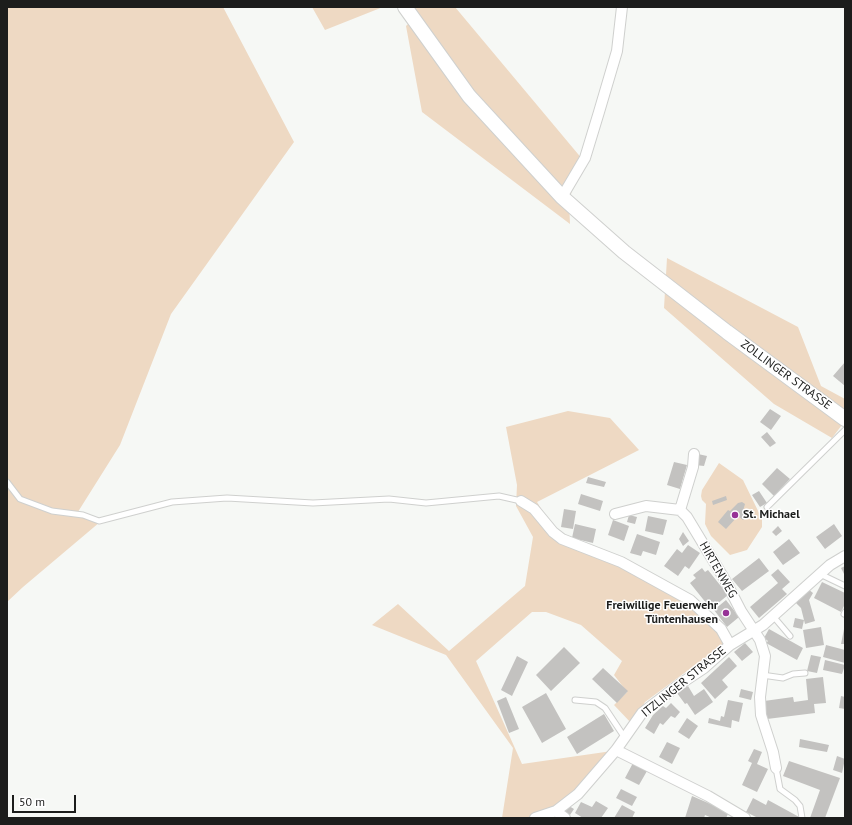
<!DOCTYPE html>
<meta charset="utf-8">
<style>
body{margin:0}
#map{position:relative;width:852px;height:825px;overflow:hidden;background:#f6f8f5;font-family:"PT Sans",sans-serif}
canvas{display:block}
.frame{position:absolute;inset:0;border:8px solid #1c1d1c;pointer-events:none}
.scale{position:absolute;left:12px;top:795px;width:64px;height:18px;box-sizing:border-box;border:2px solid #1c1d1c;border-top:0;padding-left:5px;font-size:12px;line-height:14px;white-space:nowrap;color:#1c1d1c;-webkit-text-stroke:3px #fff;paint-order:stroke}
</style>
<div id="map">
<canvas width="852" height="825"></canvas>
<div class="frame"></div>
<div class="scale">50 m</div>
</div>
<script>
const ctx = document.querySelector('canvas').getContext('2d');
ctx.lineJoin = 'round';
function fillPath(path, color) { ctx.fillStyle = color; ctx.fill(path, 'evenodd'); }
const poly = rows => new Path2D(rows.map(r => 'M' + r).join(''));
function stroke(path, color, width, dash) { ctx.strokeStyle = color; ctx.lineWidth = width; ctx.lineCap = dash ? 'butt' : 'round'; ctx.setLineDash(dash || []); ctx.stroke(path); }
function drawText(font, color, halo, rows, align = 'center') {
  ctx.font = font + ' "PT Sans",sans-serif'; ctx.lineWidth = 3; ctx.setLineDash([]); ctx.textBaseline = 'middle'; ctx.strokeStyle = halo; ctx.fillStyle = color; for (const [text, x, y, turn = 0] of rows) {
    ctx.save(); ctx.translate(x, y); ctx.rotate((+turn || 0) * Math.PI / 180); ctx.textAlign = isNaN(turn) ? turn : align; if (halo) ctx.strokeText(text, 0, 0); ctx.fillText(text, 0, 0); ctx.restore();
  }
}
fillPath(poly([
 [7,7,223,7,294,142,171,314,120,445,76,515,100,522,23,587,7,602],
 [312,7,383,7,325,30],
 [407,7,455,7,583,160,577,173,569,201,570,224,422,112,406,26,414,18],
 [667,258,798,327,821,386,845,399,845,421,832,438,774,404,664,308],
 [568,411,610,418,639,450,537,502,554,530,558,543,619,566,687,604,718,629,725,643,645,702,632,724,614,705,627,692,614,675,622,661,581,625,546,612,532,612,476,661,522,764,612,751,571,805,536,818,502,818,513,748,446,655,372,625,398,604,449,651,525,586,533,537,516,506,517,485,506,427],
 [719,463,743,480,762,519,762,527,747,550,730,555,711,536,705,524,706,504,702,500,701,496,702,490]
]), '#eed9c3');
fillPath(poly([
 [845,362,845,386,833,376],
 [770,409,781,416,771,430,760,422],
 [767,432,776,443,770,447,761,437],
 [698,454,707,456,704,466,695,465],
 [674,462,687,465,680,489,667,485],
 [777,468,790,479,774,496,762,484],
 [588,477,606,482,604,487,586,483],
 [759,491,767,503,760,507,752,495],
 [581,494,603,501,600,511,578,504],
 [726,496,727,500,713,505,712,501],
 [742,502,745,504,743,511,748,515,743,520,738,516,726,529,718,522,728,510,730,511,738,503],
 [564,509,576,511,573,529,561,527],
 [629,515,637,517,635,524,627,522],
 [648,516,667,520,663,535,645,531],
 [613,520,629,526,624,541,608,535],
 [575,524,596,529,593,543,572,538],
 [834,524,842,536,825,549,816,537],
 [778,526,782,531,776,536,772,532],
 [683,532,689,541,683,546,679,539],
 [637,534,660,542,656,555,643,551,641,556,630,553],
 [789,539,800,553,783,565,773,552],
 [688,545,700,553,689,569,685,566,678,576,664,566,677,549,682,553],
 [759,558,769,571,742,591,732,579],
 [845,566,845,576,841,568],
 [702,568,705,572,708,570,728,595,711,609,690,583,696,578,693,575],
 [778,569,790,582,782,589,787,594,759,618,750,607,778,583,771,575],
 [822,582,845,593,845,604,841,612,814,598],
 [808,589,813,593,809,600,815,621,805,624,801,608,796,603],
 [726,600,739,617,727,627,714,610],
 [795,618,804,620,802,629,793,627],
 [821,627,824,645,806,648,803,630],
 [769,629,803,648,797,660,766,643,768,641,764,638],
 [844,629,845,629,845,644,841,644],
 [745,643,753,652,742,661,734,652],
 [826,645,845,650,845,663,823,657],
 [564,647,580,663,551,691,536,675],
 [811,655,821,657,817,673,807,671],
 [517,656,528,662,512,696,501,690],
 [729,657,737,666,722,680,728,687,715,699,701,683],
 [825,660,845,665,842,674,823,670],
 [603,668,628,691,617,703,592,679],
 [823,677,826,703,814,704,815,713,767,719,764,701,793,697,794,702,808,700,806,679],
 [688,686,694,696,704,689,713,702,695,715,687,703,685,704,677,693],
 [741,689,753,692,751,700,739,697],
 [546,693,566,729,542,743,522,707],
 [841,696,845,697,845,709,839,708],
 [506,697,519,729,509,733,497,701],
 [728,700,743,703,739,722,732,720,731,728,708,723,709,718,720,721,721,716,724,717],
 [671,703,680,712,675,718,671,716,663,725,660,723,654,734,645,728,653,715,663,706,666,708],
 [604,714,614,731,577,754,567,737],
 [687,718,698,726,689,739,678,732],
 [800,739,829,745,827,752,799,747],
 [667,742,680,748,672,764,659,757],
 [754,749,762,752,757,764,768,769,757,792,742,785,752,763,748,761],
 [837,756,845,759,842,773,833,770],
 [789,761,840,778,825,818,810,818,820,790,783,776],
 [633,763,647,771,639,785,625,778],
 [621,789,637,797,632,806,616,798],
 [692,796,729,812,726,818,712,818,705,815,704,818,685,818],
 [753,798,766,805,768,800,801,818,758,818,746,812],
 [596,801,608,808,601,818,583,818,575,813,581,802,592,807],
 [622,805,635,812,632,818,614,818],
 [569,806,574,809,570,815,565,812]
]), '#c3c2c0');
const service = poly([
 [7,482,20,499,52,511,83,515,99,521,172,502,227,498,313,503,389,499,426,503,499,496,521,501],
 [767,507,845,430],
 [820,574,845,586],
 [844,614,845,612],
 [773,616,790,636],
 [762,675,783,678,793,674,805,673],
 [575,700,596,702,605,708,625,738],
 [776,768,780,789,795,800,800,806,802,818]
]);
const minor = poly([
 [562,197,585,158,599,112,617,51,622,7],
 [521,501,534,509,553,532,562,539,621,562,690,600,721,629,730,645],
 [680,510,693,467,694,454],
 [615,514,646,506,680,510,687,517,725,580,741,611,760,640,765,656,760,697,761,715,773,752,776,768],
 [616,750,708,796,745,818],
 [556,811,565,818],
 [535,818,556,811,578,794,616,750,642,713,680,684,704,668,730,645,763,625,830,565,845,556]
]);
const secondary = poly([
 [405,7,469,96,562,197,624,252,727,332,845,419]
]);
stroke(service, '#cfd0ce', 7);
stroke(minor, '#cfd0ce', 12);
stroke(secondary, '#cfd0ce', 16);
stroke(service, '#fff', 5);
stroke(minor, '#fff', 10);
stroke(secondary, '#fff', 14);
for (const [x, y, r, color] of [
 [735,515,4,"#973297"],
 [726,613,4,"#973297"]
]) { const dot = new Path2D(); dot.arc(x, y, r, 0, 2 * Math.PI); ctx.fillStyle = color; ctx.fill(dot); stroke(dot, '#fff', 1.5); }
drawText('12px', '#1c1d1c', '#fff', [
 ["ZOLLINGER STRASSE",786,375,36],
 ["HIRTENWEG",718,570,60],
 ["ITZLINGER STRASSE",684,682,-39]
]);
drawText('bold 12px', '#1c1d1c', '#fff', [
 ["St. Michael",743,515],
 ["Freiwillige Feuerwehr",718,606,"right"],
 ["Tüntenhausen",718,620,"right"]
], 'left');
</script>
